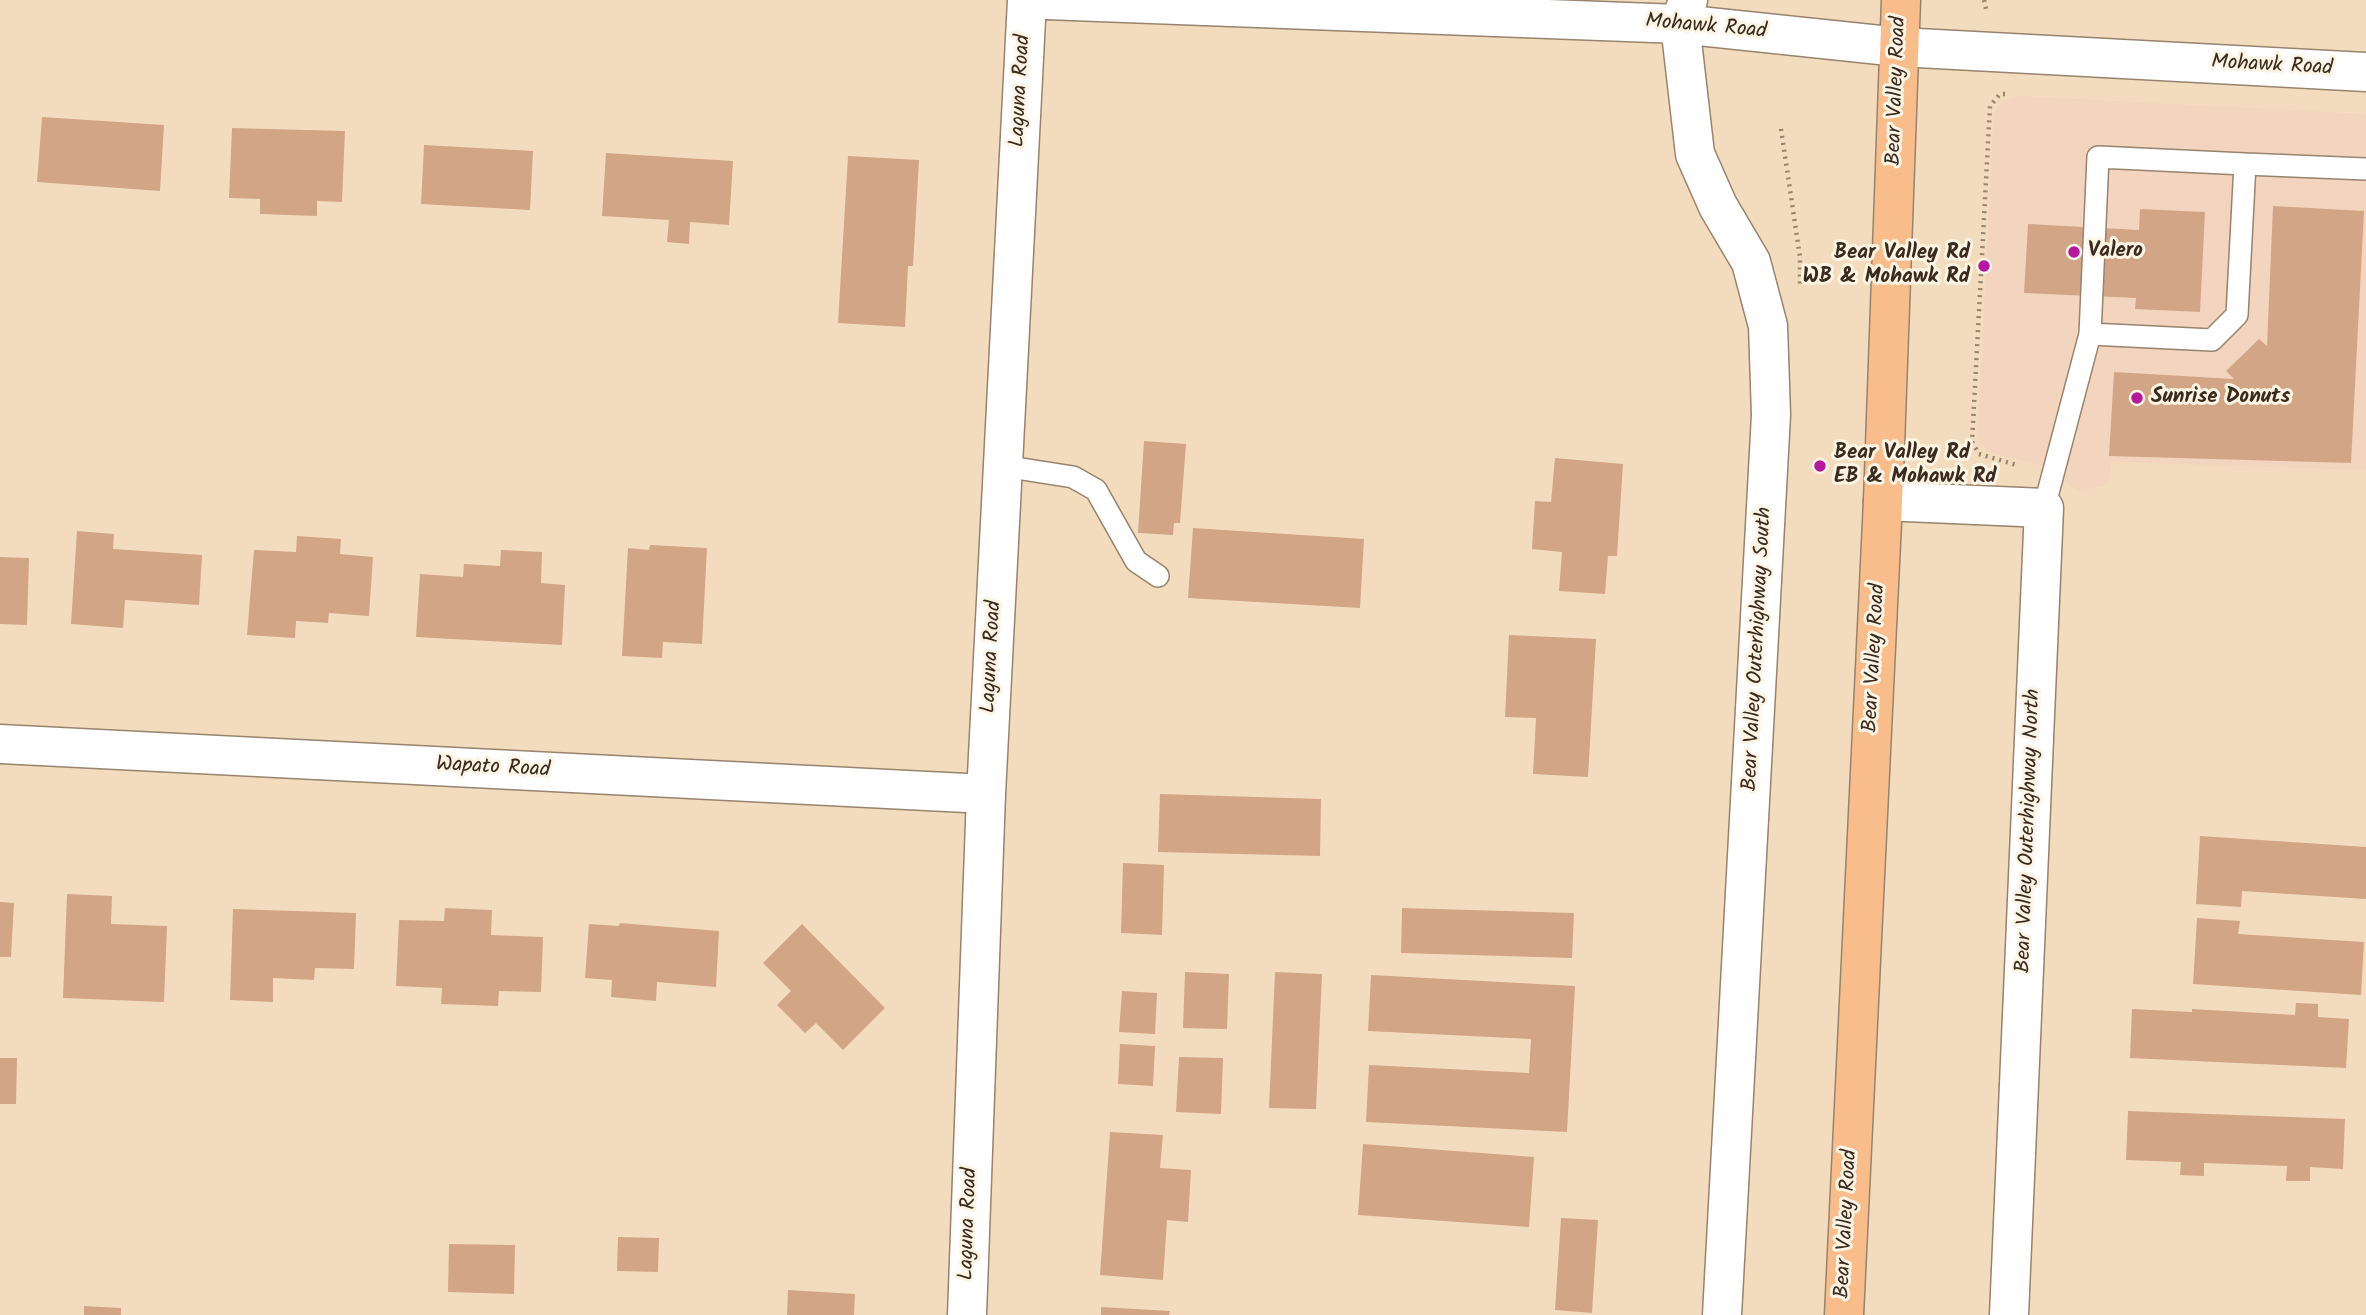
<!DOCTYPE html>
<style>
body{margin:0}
canvas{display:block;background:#f3dcbd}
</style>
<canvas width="2366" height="1315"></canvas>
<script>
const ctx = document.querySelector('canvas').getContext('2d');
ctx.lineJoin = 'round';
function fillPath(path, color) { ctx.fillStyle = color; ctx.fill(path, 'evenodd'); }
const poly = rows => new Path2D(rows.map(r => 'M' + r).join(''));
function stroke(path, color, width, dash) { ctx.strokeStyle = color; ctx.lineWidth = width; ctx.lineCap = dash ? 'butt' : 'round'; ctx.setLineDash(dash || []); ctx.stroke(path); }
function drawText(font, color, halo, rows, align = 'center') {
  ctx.font = font + ' Kalam,sans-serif'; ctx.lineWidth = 6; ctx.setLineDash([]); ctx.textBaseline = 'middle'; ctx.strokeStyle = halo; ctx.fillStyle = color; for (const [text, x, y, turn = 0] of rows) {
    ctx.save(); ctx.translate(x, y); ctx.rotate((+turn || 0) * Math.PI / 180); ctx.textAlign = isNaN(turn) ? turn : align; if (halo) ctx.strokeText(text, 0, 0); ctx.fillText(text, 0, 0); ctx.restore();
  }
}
fillPath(poly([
 [2020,96,2366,114,2366,470,2111,462,2109,484,2077,492,2049,467,1991,453,1985,449,1979,441,1978,432,1993,122,1995,112,2001,103]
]), '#f3d4bf');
fillPath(poly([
 [42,117,164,125,160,191,37,182],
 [232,128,345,131,342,202,317,201,317,216,260,214,260,199,229,198],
 [424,145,533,151,530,210,421,204],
 [606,153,733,161,729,225,690,222,689,244,667,242,669,220,602,216],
 [848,156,919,160,913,266,908,266,905,327,838,323],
 [2273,206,2364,211,2351,463,2109,456,2114,372,2234,379,2226,371,2259,339,2267,346],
 [2140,209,2205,212,2200,312,2135,309,2136,298,2024,293,2028,224,2139,230],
 [1144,441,1186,444,1180,523,1174,523,1173,535,1138,533],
 [1555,458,1623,464,1617,556,1608,556,1605,594,1559,591,1562,552,1532,549,1535,501,1551,502],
 [1193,528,1364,539,1360,608,1188,598],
 [77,531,114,534,113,549,202,555,199,605,125,600,123,628,71,624],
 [297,536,341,539,340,554,373,557,369,616,329,613,328,623,296,621,295,638,247,635,254,550,296,552],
 [650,545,707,548,702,644,663,642,662,658,622,656,628,548,649,550],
 [501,550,542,552,541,583,565,585,562,645,416,637,420,574,463,577,464,564,500,566],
 [0,557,29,558,27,625,0,624],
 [1509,635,1596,639,1588,777,1533,774,1536,718,1505,717],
 [1160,794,1321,799,1320,856,1158,852],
 [2200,836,2366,847,2366,899,2242,891,2241,907,2196,904],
 [1123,863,1164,865,1162,935,1121,933],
 [67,894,112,896,111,924,167,926,164,1002,63,998],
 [0,902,14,903,11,957,0,957],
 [445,908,492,910,491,935,543,937,541,992,499,991,498,1006,441,1004,442,988,396,986,399,920,444,921],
 [1402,908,1574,913,1572,958,1401,953],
 [233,909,356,913,354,969,315,968,314,980,273,978,273,1002,230,1000],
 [2197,918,2240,921,2238,934,2364,942,2361,995,2193,984],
 [620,923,719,931,716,987,657,982,656,1001,611,997,612,980,585,978,589,924,619,926],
 [802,924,885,1008,843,1050,816,1023,805,1033,777,1005,791,991,763,963],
 [1185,972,1229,974,1227,1029,1183,1028],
 [1275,972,1322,974,1316,1109,1269,1108],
 [1371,975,1575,986,1567,1132,1366,1122,1369,1065,1529,1073,1531,1039,1368,1031],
 [1122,991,1157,993,1155,1034,1119,1032],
 [2296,1003,2318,1004,2318,1017,2349,1019,2346,1068,2130,1058,2132,1009,2192,1012,2192,1009,2295,1015],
 [1120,1044,1155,1046,1153,1086,1118,1084],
 [1179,1057,1223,1058,1221,1114,1176,1112],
 [0,1058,17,1058,16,1104,0,1104],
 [2128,1111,2345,1119,2343,1169,2310,1167,2310,1181,2286,1181,2287,1166,2204,1163,2204,1176,2180,1175,2181,1162,2126,1160],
 [1110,1132,1163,1135,1160,1168,1191,1170,1188,1222,1167,1220,1163,1280,1100,1275],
 [1363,1144,1534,1157,1529,1227,1358,1215],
 [1561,1218,1598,1220,1592,1313,1555,1310],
 [618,1237,659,1238,658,1272,617,1271],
 [449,1244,515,1245,514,1294,448,1292],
 [788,1290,855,1294,854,1315,787,1315],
 [84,1306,121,1308,121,1315,84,1315],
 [1101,1307,1170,1311,1169,1315,1101,1315]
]), '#d3a587');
const lane = poly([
 [2090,334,2098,157,2245,164],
 [1003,466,1073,477,1096,490,1136,561,1158,576],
 [2044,508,2090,334,2212,340,2237,315,2245,164,2366,169]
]);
const street = poly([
 [1046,0,1680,24,1899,47,2366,72],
 [1688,0,1680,24,1695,154,1718,206,1751,262,1768,326,1771,415,1722,1315],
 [1883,501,2044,508,2009,1315],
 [0,744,986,794],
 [967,1315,986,794,1027,0]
]);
const primary = poly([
 [1844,1315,1883,501,1901,0]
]);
stroke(lane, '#97836e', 24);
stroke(street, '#97836e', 41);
stroke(primary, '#97836e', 41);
stroke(poly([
 [1984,0,1987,13],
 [2005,94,2000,94,1990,106,1972,442,1979,454,2017,465],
 [1781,129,1800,257,1800,287]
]), '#97836e', 4.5, [2, 5]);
stroke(lane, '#fff', 21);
stroke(street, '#fff', 38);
stroke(primary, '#f9bc8b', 38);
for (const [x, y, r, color] of [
 [2074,252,7,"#b5179e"],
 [1984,266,7,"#b5179e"],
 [2137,398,7,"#b5179e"],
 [1820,466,7,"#b5179e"]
]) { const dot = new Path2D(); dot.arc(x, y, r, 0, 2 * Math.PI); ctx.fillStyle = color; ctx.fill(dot); stroke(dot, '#fcf5e5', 2.5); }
drawText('21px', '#3b2a1e', '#fcf5e5', [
 ["Mohawk Road",1706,28,5],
 ["Mohawk Road",2272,67,3],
 ["Laguna Road",1022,91,-87],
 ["Bear Valley Road",1898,91,-88],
 ["Bear Valley Outerhighway South",1759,649,-87],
 ["Laguna Road",993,657,-87],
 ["Bear Valley Road",1876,658,-87],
 ["Wapato Road",493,769,3],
 ["Bear Valley Outerhighway North",2030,831,-88],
 ["Laguna Road",970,1224,-88],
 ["Bear Valley Road",1848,1224,-87]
]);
drawText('bold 21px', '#3b2a1e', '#fcf5e5', [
 ["Valero",2088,252],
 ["Bear Valley Rd",1970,254,"right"],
 ["WB & Mohawk Rd",1970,278,"right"],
 ["Sunrise Donuts",2151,398],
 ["Bear Valley Rd",1834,454],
 ["EB & Mohawk Rd",1834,478]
], 'left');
</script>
